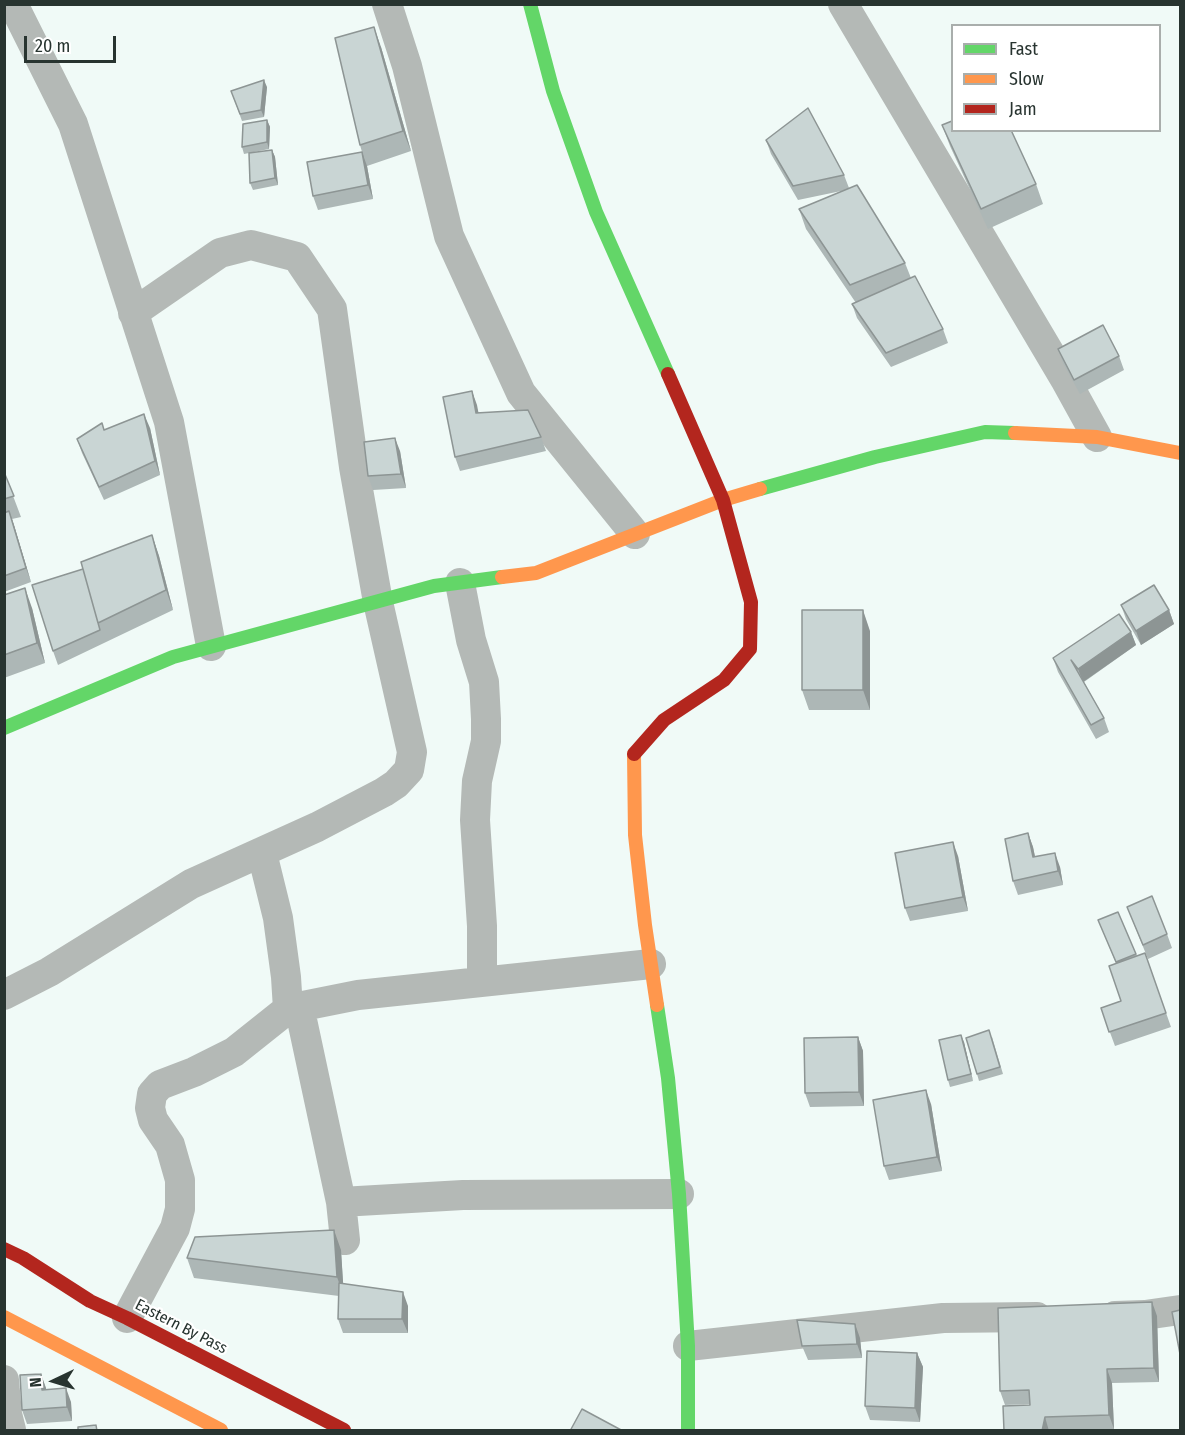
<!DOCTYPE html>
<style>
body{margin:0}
#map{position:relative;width:1185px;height:1435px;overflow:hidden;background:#f0faf7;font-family:"Fira Sans Condensed",sans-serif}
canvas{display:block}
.frame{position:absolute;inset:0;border:6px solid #283430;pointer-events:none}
.legend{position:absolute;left:951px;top:24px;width:210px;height:108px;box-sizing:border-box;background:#fff;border:2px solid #a9aeac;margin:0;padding:8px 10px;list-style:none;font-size:18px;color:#283430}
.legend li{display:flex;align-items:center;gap:12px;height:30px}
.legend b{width:30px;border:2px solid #a9aeac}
.north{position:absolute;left:24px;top:1351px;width:60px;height:60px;-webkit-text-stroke:4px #fff;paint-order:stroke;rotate:266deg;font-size:16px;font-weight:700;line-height:24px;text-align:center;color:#283430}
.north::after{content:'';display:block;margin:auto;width:21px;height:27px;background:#283430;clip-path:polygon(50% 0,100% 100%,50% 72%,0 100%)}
.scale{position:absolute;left:24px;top:36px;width:92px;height:27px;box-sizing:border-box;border:3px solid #283430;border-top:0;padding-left:8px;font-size:18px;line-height:21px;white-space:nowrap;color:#283430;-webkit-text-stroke:4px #fff;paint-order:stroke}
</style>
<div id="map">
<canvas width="1185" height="1435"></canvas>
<div class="frame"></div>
<ul class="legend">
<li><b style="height:8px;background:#63d668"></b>Fast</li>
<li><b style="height:8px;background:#ff974d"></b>Slow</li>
<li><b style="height:8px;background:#b3261e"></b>Jam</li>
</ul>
<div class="north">N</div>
<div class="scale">20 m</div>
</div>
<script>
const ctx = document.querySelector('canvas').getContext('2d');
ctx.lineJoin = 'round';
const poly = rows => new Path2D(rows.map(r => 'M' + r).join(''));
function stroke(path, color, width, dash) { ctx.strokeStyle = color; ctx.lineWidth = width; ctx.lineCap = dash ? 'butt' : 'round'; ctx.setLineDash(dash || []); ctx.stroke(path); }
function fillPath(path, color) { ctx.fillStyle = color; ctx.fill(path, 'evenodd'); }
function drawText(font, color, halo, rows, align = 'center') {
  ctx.font = font + ' "Fira Sans Condensed",sans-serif'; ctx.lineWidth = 4.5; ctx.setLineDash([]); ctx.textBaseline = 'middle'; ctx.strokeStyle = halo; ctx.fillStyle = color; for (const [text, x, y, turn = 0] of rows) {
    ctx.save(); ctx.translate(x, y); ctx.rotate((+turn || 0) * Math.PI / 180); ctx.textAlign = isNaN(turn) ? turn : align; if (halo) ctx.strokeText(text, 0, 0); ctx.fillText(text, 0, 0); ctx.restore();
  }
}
stroke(poly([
 [13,4,73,124,169,422,211,646],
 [387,4,407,66,449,236,521,393,635,534],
 [843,4,1065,379,1097,437],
 [460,583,471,640,484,682,486,719,486,741,477,781,475,820,482,926,482,982],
 [4,995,49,972,191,884,317,827,384,792,396,784,409,770,412,752,378,602,354,467,332,309,297,257,251,245,220,253,133,313],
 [299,1006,341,1202,345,1240],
 [288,1009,358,995,651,964],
 [341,1202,463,1195,679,1194],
 [1115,1316,1145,1315,1180,1310],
 [127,1318,175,1228,180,1209,180,1180,170,1145,153,1120,150,1108,152,1094,160,1085,194,1072,234,1052,288,1009,286,977,278,918,262,853],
 [688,1346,943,1318,1037,1317],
 [4,1380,7,1414,11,1430]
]), '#b4b9b6', 30);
stroke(poly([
 [530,4,553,91,596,212,668,374],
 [760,489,875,457,985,432,1015,433],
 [4,728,173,657,434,586,502,577],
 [657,1005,668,1078,679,1194,688,1346,688,1430]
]), '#63d668', 14);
stroke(poly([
 [1015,433,1097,437,1180,453],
 [502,577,536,573,723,500,760,489],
 [634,754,635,835,645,925,657,1005],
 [4,1317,221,1430]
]), '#ff974d', 14);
stroke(poly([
 [634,754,664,720,724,680,750,649,751,602,723,500,668,374],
 [4,1249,23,1258,90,1301,127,1318,344,1430]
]), '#b3261e', 14);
fillPath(poly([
 [381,47,411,151,367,166,373,199,318,210,313,196,362,152,360,145],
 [267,87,264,117,242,121,231,91],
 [267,120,270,127,269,149,244,154,242,147],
 [942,125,1036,184,1043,204,988,229,950,146],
 [766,140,844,175,849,188,905,263,911,278,943,329,948,343,891,367,857,318,852,304,856,303,806,229,799,209,846,190,798,200,771,154],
 [272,150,275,157,278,185,253,190,250,183],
 [1058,349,1119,356,1124,370,1080,394,1063,363],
 [472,391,478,412,541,437,546,451,460,471,455,457],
 [150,428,160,475,104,500,82,453,77,439],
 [400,451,406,488,373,490,368,476],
 [4,472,21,517,12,519,31,582,4,592],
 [152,535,159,556,173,610,58,665,53,651,83,569],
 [4,595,32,608,45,663,4,678],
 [1121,605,1169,610,1174,624,1141,645,1126,619],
 [870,631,870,710,809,710,802,690],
 [1131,632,1136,645,1084,682,1104,718,1109,732,1096,739,1058,672,1053,658],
 [1028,833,1033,847,1035,857,1060,867,1063,885,1018,895,1013,881],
 [958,856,968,911,910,921,905,908],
 [1127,907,1167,934,1172,948,1148,959],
 [1118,912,1137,956,1145,953,1171,1027,1115,1046,1101,1008,1121,1001,1116,963,1101,927],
 [858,1037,863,1051,864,1106,810,1107,805,1093],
 [992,1037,1003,1074,979,1081,977,1074],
 [964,1042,973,1081,950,1087,948,1080],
 [931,1104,942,1171,889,1180,884,1166],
 [341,1250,343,1284,408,1306,408,1333,343,1333,338,1319,339,1296,194,1278,187,1258],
 [1152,1302,1157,1316,1159,1382,1112,1383,1114,1429,1077,1431,1004,1431,1030,1404,1005,1405,1000,1391],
 [860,1338,862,1358,808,1360,802,1346],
 [917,1353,923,1367,920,1422,870,1420,865,1406],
 [41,1374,46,1389,71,1402,72,1421,27,1424,22,1410]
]), '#adb7b6');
fillPath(poly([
 [374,27,381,47,411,151,403,131],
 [264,80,267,87,264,117,261,110],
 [267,120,270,127,269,149,267,142],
 [272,150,275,157,278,185,275,178],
 [362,152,367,166,373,199,368,185],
 [472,391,477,405,481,426,476,413],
 [144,414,150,428,160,475,155,461],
 [395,438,400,451,406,488,401,474],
 [9,511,14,525,31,582,26,568],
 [152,535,159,556,173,610,166,590],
 [25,588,32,608,45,663,37,643],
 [863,610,870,631,870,710,863,690],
 [1169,610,1174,624,1141,645,1136,631],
 [1131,632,1136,645,1083,682,1078,669],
 [1028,833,1033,847,1038,871,1033,857],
 [953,842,958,856,968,911,963,897],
 [1055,853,1060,867,1063,885,1058,871],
 [961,1035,964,1042,973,1081,971,1074],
 [858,1037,863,1051,864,1106,859,1092],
 [926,1090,931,1104,942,1171,937,1157],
 [334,1230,341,1250,344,1297,337,1277],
 [403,1292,408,1306,408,1333,402,1319],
 [1152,1302,1157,1316,1159,1382,1154,1368],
 [855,1324,860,1338,862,1358,857,1344],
 [917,1353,923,1367,920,1422,915,1408],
 [1107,1369,1112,1383,1114,1429,1109,1415],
 [41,1374,46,1388,47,1404,42,1390],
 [66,1388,71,1402,72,1421,67,1407],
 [1045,1417,1049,1431,1042,1431]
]), '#8d9594');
const building = poly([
 [374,27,403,131,360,145,335,38,374,27],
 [264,80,261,110,240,114,231,91,264,80],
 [808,108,844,175,793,186,766,140,808,108],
 [267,120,267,142,242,147,243,124,267,120],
 [952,121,952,130,1011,130,1036,184,981,209,942,125,952,121],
 [272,150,275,178,250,183,249,153,272,150],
 [362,152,368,185,313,196,307,162,362,152],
 [857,185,905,263,850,285,799,209,857,185],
 [915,276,943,329,886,353,852,304,915,276],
 [1103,325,1119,356,1074,380,1058,349,1103,325],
 [472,391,476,413,528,410,541,437,455,457,443,397,472,391],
 [144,414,155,461,99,487,77,439,102,423,104,430,144,414],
 [395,438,401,474,368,476,364,442,395,438],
 [4,472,14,496,4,499,4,472],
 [9,511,26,568,4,576,4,513,9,511],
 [152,535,166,590,98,623,81,562,152,535],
 [83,569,100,630,53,651,32,585,83,569],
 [1154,585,1169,610,1136,631,1121,605,1154,585],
 [25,588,37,643,4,655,4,595,25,588],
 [802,610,863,610,863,690,802,690,802,610],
 [1119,614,1131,632,1078,669,1071,660,1104,718,1091,725,1053,658,1119,614],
 [1028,833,1033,857,1055,853,1058,871,1013,881,1005,839,1028,833],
 [953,842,963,897,905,908,895,853,953,842],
 [1152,896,1167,934,1143,945,1127,907,1152,896],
 [1118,912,1136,954,1116,962,1098,920,1118,912],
 [1145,953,1166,1013,1109,1032,1101,1008,1121,1001,1109,966,1145,953],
 [989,1030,1000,1067,977,1074,966,1038,989,1030],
 [961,1035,971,1074,948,1080,939,1040,961,1035],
 [858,1037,859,1092,805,1093,804,1038,858,1037],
 [926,1090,937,1157,884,1166,873,1100,926,1090],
 [334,1230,337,1277,187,1258,195,1237,334,1230],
 [339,1283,403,1292,402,1319,338,1319,339,1283],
 [1152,1302,1154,1368,1107,1369,1109,1415,1045,1417,1042,1431,1004,1431,1003,1406,1030,1405,1029,1390,1000,1391,998,1308,1152,1302],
 [1180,1310,1180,1354,1172,1312,1180,1310],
 [797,1320,855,1324,857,1344,802,1346,797,1320],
 [867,1351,917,1353,915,1408,865,1406,867,1351],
 [41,1374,42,1390,66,1388,67,1407,22,1410,20,1375,41,1374],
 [582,1409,623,1431,570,1431,582,1409],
 [96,1425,97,1431,78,1431,78,1427,96,1425]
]);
fillPath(building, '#c9d5d4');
stroke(building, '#8d9594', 1.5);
drawText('16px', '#283430', '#fff', [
 ["Eastern By Pass",181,1327,27]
]);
</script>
